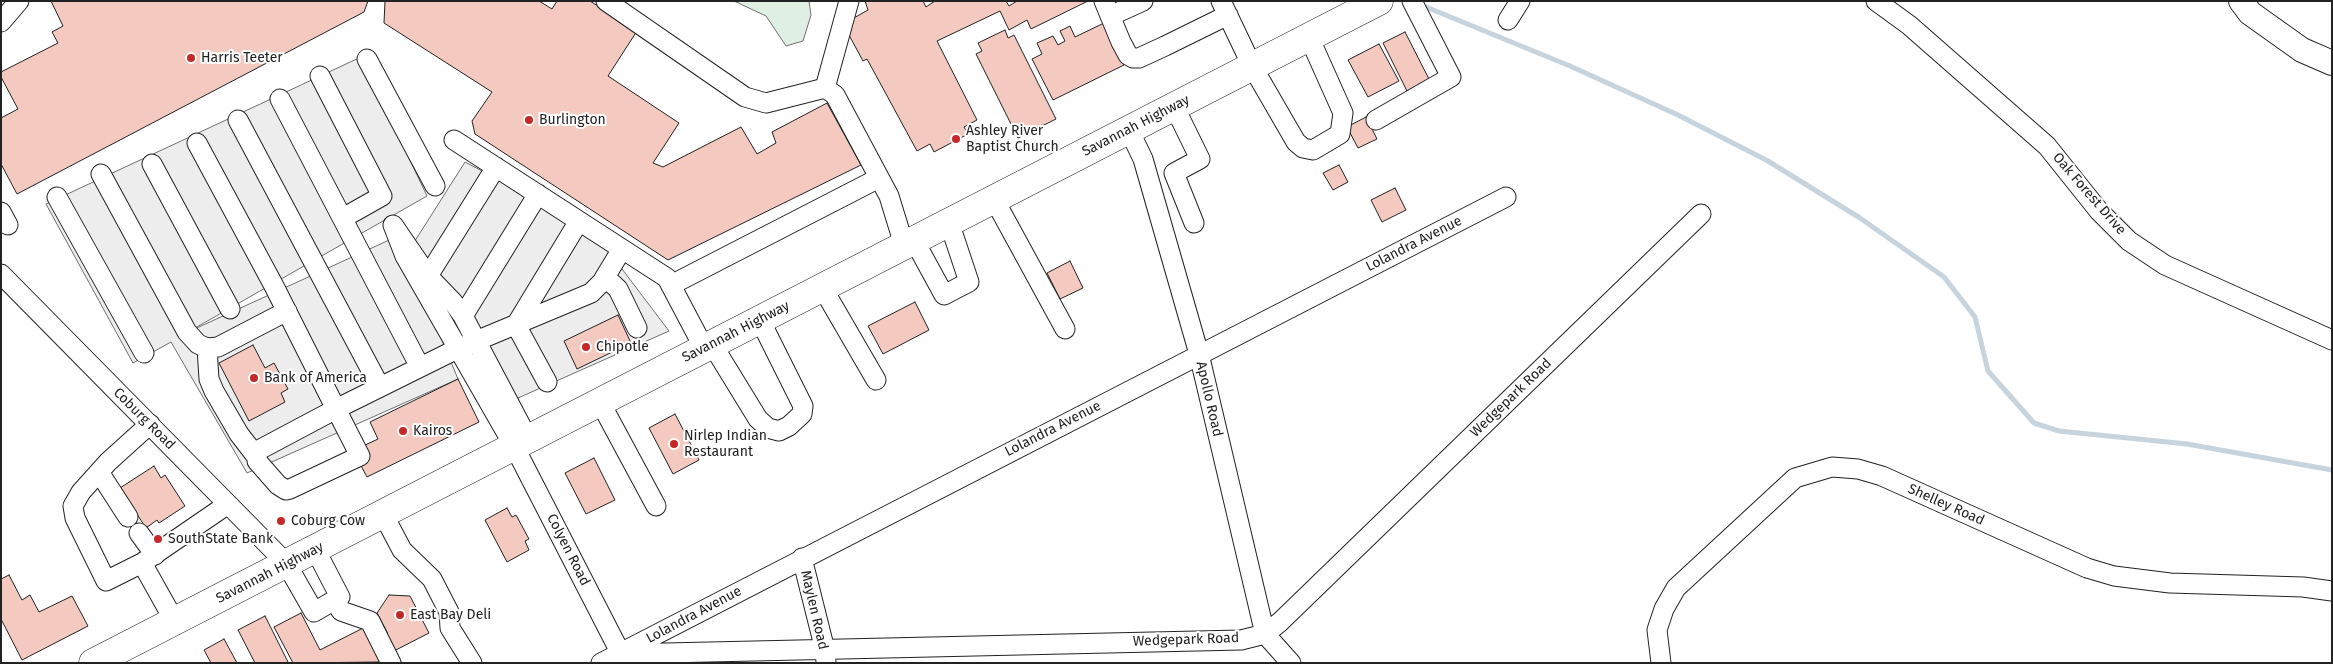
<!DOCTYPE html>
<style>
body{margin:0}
#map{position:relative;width:2333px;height:664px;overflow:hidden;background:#fff;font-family:"Fira Sans",sans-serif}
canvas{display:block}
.frame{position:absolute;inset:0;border:2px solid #222;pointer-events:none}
</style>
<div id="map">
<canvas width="2333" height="664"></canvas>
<div class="frame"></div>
</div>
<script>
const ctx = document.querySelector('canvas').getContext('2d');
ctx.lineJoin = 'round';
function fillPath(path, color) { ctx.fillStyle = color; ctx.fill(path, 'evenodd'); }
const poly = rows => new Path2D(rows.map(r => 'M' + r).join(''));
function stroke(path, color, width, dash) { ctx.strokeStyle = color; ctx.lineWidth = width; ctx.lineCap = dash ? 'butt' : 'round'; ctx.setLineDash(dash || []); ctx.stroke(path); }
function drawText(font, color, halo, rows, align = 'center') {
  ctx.font = font + ' "Fira Sans",sans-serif'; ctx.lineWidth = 4; ctx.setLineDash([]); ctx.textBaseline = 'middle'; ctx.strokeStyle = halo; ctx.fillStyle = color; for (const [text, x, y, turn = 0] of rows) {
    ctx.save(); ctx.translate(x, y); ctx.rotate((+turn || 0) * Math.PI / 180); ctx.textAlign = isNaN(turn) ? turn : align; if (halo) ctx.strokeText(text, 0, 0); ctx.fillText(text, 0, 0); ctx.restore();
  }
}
const green = poly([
 [734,1,809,1,811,15,803,41,786,46,766,16,734,1]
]);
fillPath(green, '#e0efe3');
stroke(green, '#6f6f6f', 1);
const parking = poly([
 [361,57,427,196,188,332,398,236,406,255,465,162,591,228,669,331,509,402,409,260,458,379,247,473,171,342,133,363,46,204,361,57]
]);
fillPath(parking, '#ededed');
stroke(parking, '#6f6f6f', 1);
stroke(poly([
 [1426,7,1570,66,1678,115,1768,161,1860,218,1944,277,1975,317,1988,371,2034,423,2059,431,2187,444,2332,470]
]), '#c7d3dd', 5);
const building = poly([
 [51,1,368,1,364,12,17,194,1,164,1,118,18,109,1,77,1,72,58,43,52,32,63,26,51,1],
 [385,1,539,1,552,9,557,1,590,1,637,31,608,76,679,123,653,163,663,167,741,127,757,154,776,143,772,132,827,103,861,165,668,260,475,134,472,121,492,92,384,23,385,1],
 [923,1,926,7,935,1,1006,1,1009,6,1017,1,1088,1,1031,29,1027,20,1009,30,1000,11,937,41,977,120,964,127,968,134,934,152,930,144,917,151,867,59,863,61,843,24,868,10,865,1,923,1],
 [1104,23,1124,65,1053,100,1032,59,1042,54,1037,43,1053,36,1058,45,1065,41,1060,31,1070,26,1075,37,1104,23],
 [1005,30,1008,38,1014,35,1056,119,1018,138,976,54,982,51,978,43,1005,30],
 [1405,32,1429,79,1407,91,1383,43,1405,32],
 [1379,44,1399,81,1368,97,1348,60,1379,44],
 [1366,117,1377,139,1358,148,1347,127,1366,117],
 [1339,165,1348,182,1333,190,1323,173,1339,165],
 [1395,188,1406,210,1382,222,1371,200,1395,188],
 [1070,261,1083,288,1060,299,1047,273,1070,261],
 [915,302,929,330,883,354,868,326,915,302],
 [618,315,631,343,577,369,564,341,618,315],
 [253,345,265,368,274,363,288,389,281,393,285,402,249,421,219,363,253,345],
 [458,379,479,422,367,477,359,462,363,446,378,439,370,422,458,379],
 [675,414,699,460,673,474,649,428,675,414],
 [594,458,615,500,586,514,565,473,594,458],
 [154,466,161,478,165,475,185,506,159,523,157,520,146,528,120,488,154,466],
 [507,508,512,517,516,515,529,539,525,541,529,550,507,562,485,520,507,508],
 [9,575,22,600,30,595,39,612,72,596,88,626,22,660,1,619,1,579,9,575],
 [389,595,410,596,429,633,390,653,387,632,377,613,389,595],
 [301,613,320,650,363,628,380,662,293,663,274,627,301,613],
 [265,616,288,662,286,663,255,663,238,630,265,616],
 [224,639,237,663,211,663,204,650,224,639]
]);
fillPath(building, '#f3c9c0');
stroke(building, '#222', 1);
const minor = poly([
 [606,1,745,97,766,103,825,88,835,95,889,196,904,245],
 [1104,1,1121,42,1128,55,1133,58,1139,58,1165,46,1228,15],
 [1221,1,1252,66,1296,142,1303,148,1313,150,1340,134,1343,113,1309,37],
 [1876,1,1909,25,2047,146,2099,211,2129,241,2165,265,2332,340],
 [1110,16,1143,1],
 [1508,20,1520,1],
 [1,22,19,1],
 [367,59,435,186],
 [320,76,382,196,343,218],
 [825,88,849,1],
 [280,99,420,367],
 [1174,106,1200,159,1174,173,1194,223],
 [238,120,380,387],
 [1376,120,1451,77,1412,1],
 [1129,130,1143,159,1199,354,1265,634,1291,663],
 [454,140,667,278,704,348],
 [197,143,274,286,336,409,457,349,591,293,602,282,622,249],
 [152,164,230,309],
 [101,174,187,332,198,344,207,348,218,347,287,311],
 [57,197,144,353],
 [994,199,1065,329],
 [1,212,8,225],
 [914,240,944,295,969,282,949,222],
 [1,274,286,563,314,612,340,597,315,549],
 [428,276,496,167],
 [605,277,618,289,637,328],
 [671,285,879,178],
 [822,287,876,380],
 [463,316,538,194],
 [712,344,758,419,768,428,779,431,789,426,802,414,803,406,760,320],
 [207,348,209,379,214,391,239,434,256,456],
 [547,382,516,325,579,221],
 [600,402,656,506],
 [336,409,360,456,290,489,286,490,278,485,257,461,257,451,336,409],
 [528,439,463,316,453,302,428,276,393,225,405,256,514,446,621,654,1241,640,1265,634,1280,622,1701,214],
 [99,472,128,517],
 [383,514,402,550,432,579,449,612,450,628,472,663],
 [139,533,155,555],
 [802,558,825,650,826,662],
 [142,563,106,581,75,518,73,506,81,492,108,462,150,424],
 [335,600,341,611,370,621,391,663],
 [175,622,142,563,228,504],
 [601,663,1506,197],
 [1661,663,1657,630,1664,609,1676,588,1795,478,1832,467,1858,469,1882,476,2087,568,2114,576,2170,583,2303,587,2332,591]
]);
const major = poly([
 [2241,1,2250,13,2302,50,2332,63]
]);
const highway = poly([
 [93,663,1379,1]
]);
stroke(minor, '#222', 21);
stroke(major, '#222', 26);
stroke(highway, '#222', 29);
stroke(minor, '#fff', 19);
stroke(major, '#fff', 24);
stroke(highway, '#fff', 28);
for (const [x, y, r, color] of [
 [191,58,5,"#c62828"],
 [529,120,5,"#c62828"],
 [956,139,5,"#c62828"],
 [586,347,5,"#c62828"],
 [254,378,5,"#c62828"],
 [403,431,5,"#c62828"],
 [674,444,5,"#c62828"],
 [281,521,5,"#c62828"],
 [158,539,5,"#c62828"],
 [400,615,5,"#c62828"]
]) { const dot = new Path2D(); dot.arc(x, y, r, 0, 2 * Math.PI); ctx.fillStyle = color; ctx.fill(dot); stroke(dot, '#fff', 2); }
drawText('14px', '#222', '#fff', [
 ["Harris Teeter",201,58],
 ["Burlington",539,120],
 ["Ashley River",966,131],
 ["Baptist Church",966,147],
 ["Chipotle",596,347],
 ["Bank of America",264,378],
 ["Kairos",413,431],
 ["Nirlep Indian",684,436],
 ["Restaurant",684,452],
 ["Coburg Cow",291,521],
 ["SouthState Bank",168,539],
 ["East Bay Deli",410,615]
], 'left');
drawText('14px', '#222', '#fff', [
 ["Savannah Highway",1136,126,-27],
 ["Oak Forest Drive",2089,194,49],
 ["Lolandra Avenue",1414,244,-27],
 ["Savannah Highway",736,332,-27],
 ["Wedgepark Road",1511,398,-44],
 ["Apollo Road",1209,399,77],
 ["Coburg Road",144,419,45],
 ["Lolandra Avenue",1053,429,-27],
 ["Shelley Road",1946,505,24],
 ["Colyen Road",568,550,63],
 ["Savannah Highway",270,573,-27],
 ["Maylen Road",814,610,77],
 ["Lolandra Avenue",694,615,-28],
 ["Wedgepark Road",1186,640,-2]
]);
</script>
